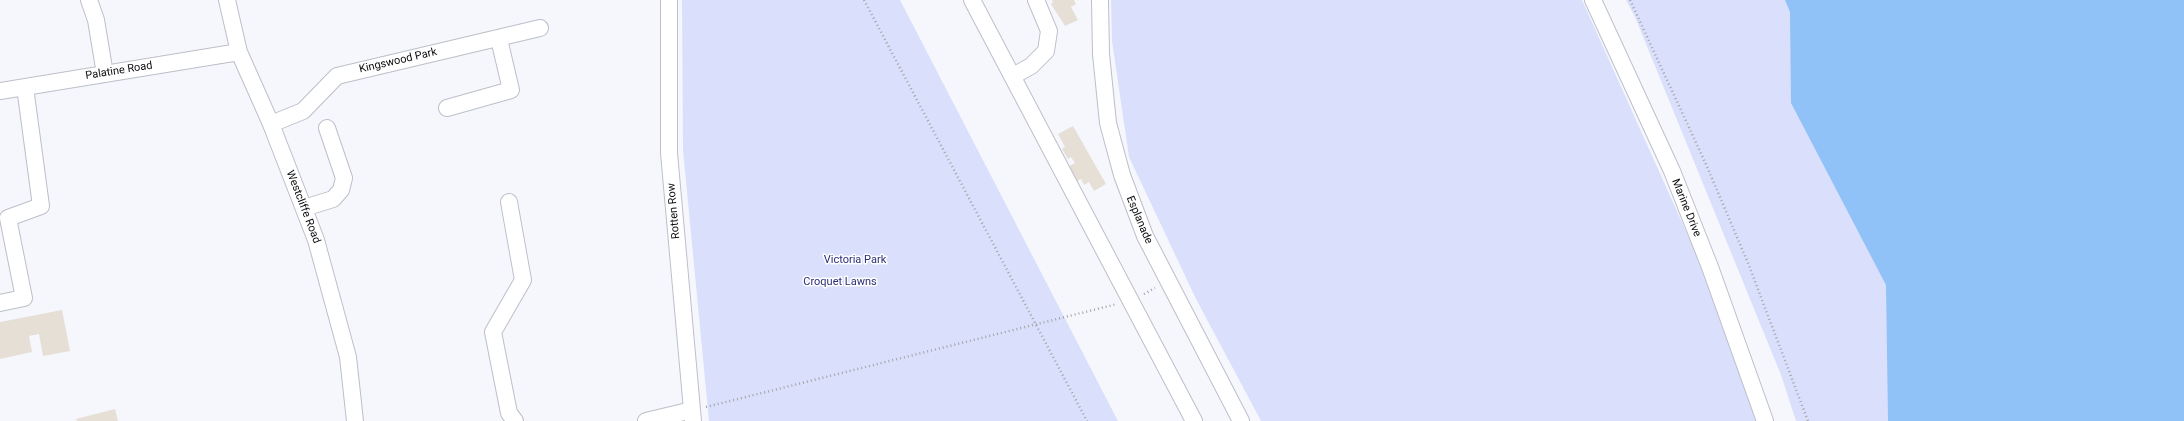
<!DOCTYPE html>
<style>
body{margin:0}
canvas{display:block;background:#f5f7fd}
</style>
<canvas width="2184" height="421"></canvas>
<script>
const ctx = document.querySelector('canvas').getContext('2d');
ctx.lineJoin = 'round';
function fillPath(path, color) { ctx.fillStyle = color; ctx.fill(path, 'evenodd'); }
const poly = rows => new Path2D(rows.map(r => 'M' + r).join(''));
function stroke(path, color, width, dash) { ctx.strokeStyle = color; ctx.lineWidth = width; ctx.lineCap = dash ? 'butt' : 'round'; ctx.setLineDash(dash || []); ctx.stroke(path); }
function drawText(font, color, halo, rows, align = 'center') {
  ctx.font = font + ' Roboto,sans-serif'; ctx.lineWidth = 3; ctx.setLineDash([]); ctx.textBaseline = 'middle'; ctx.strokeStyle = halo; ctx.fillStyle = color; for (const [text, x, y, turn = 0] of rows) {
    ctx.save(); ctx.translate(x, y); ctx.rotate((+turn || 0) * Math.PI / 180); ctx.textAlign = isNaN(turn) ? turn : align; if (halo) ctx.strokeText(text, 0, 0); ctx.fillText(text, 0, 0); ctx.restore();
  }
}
fillPath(poly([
 [682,0,900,0,1118,421,709,421,683,150],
 [1111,0,1582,0,1694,249,1759,421,1261,421,1196,299,1129,157,1112,41],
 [1626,0,2184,0,2184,421,1796,421,1781,375,1635,17]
]), '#dae0fb');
fillPath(poly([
 [1785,0,2184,0,2184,421,1888,421,1886,285,1791,103,1790,12]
]), '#90c2f8');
fillPath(poly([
 [1052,0,1074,0,1076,4,1071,7,1078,20,1065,26,1051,4,1053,2],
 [1073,126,1106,184,1094,191,1089,182,1084,185,1081,179,1075,182,1067,167,1075,163,1071,157,1068,159,1062,149,1065,147,1058,134],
 [62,310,70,351,43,356,39,334,29,336,32,352,0,359,0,322],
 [115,409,118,421,77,421,76,419]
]), '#e6dfd6');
const minor = poly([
 [89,0,96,20,105,74],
 [227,0,239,52,271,124,316,240,348,357,355,421],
 [669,0,669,153,693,421],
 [972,0,1194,421],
 [1100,0,1101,54,1108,123,1122,175,1145,236,1241,421],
 [1593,0,1672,171,1710,267,1765,421],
 [1013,76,1031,66,1046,51,1049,31,1036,0],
 [0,91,239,52],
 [447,108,511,90,499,39],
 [271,124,303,111,337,76,540,28],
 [509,202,523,280,493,332,509,413,515,421],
 [304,208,333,199,341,190,344,178,327,128],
 [0,303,24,298,8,218,41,206,25,87],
 [646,421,692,410]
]);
stroke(minor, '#bdbfc9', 18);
stroke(poly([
 [864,0,1087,421],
 [1630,0,1705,162,1748,263,1808,421],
 [1144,294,1155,288],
 [706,407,1117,304]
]), '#a1a3a8', 2.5, [1, 3]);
stroke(minor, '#fff', 16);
drawText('11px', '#0b0b0f', '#fff', [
 ["Kingswood Park",398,61,-13],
 ["Palatine Road",119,71,-9],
 ["Westcliffe Road",303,207,69],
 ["Marine Drive",1686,208,68],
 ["Rotten Row",674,211,-95],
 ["Esplanade",1139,220,67]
]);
drawText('11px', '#2a2d76', '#fff', [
 ["Victoria Park",855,260],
 ["Croquet Lawns",840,282]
]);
</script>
